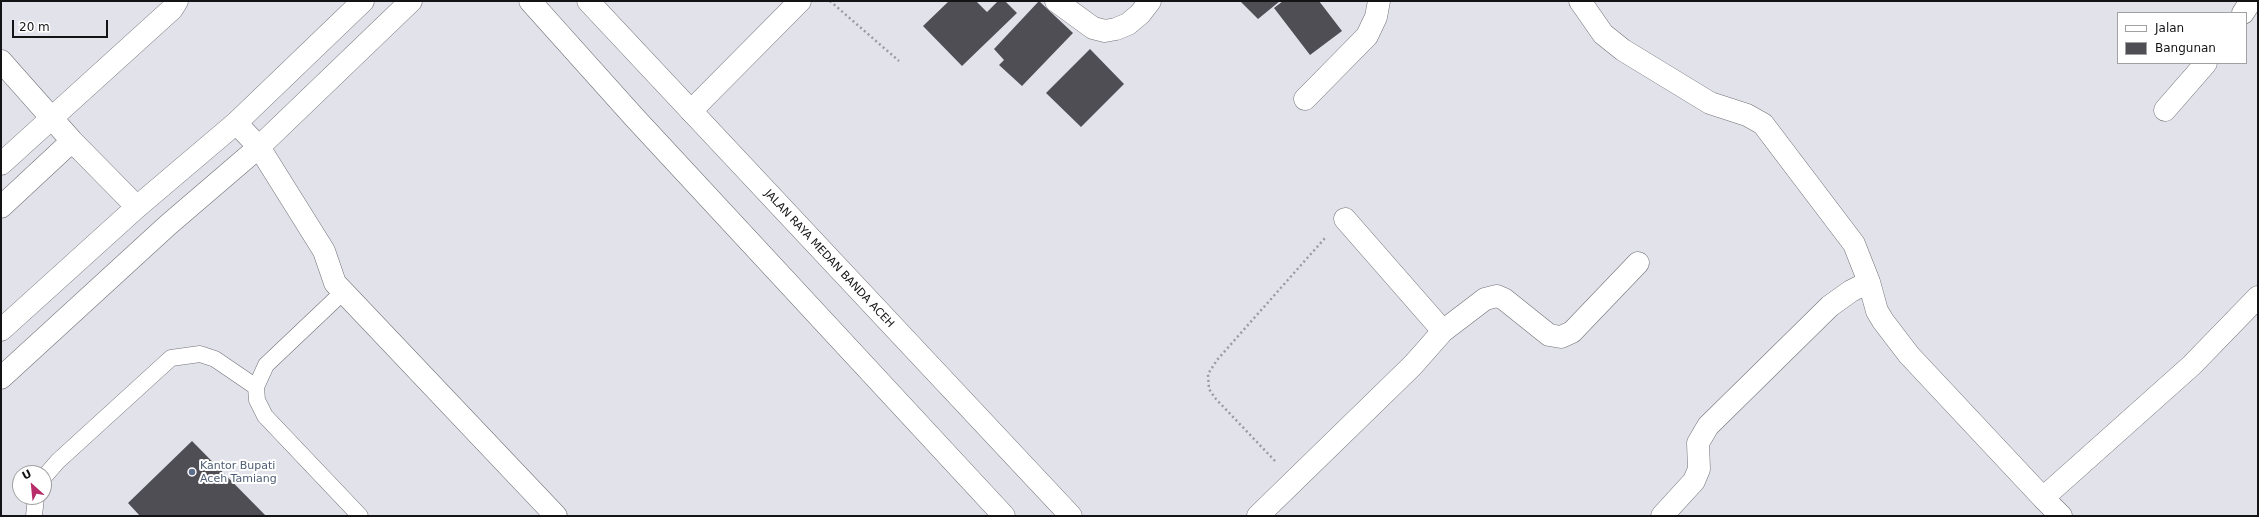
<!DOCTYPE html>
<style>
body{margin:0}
#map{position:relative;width:2259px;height:517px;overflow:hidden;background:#e2e2ea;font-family:"DejaVu Sans",sans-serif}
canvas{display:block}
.frame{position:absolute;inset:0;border:2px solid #141417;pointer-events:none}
.legend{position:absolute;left:2117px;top:12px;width:130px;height:52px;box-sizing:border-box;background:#fff;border:1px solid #a1a1a2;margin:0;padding:5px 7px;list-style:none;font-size:12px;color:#141417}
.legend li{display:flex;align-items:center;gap:8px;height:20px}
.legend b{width:20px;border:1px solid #a1a1a2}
.north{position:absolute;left:12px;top:465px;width:40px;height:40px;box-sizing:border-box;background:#fff;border:1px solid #a1a1a2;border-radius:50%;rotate:333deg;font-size:11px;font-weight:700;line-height:16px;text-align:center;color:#141417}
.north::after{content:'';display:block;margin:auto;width:14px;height:18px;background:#b82d69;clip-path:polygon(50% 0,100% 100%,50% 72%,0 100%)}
.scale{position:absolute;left:12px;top:20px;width:96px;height:18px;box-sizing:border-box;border:2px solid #141417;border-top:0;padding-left:5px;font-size:12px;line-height:14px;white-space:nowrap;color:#141417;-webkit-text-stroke:3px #fff;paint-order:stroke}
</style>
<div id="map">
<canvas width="2259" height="517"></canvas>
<div class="frame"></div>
<ul class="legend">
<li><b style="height:5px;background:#fff"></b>Jalan</li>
<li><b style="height:11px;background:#4e4e54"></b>Bangunan</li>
</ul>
<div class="north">U</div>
<div class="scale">20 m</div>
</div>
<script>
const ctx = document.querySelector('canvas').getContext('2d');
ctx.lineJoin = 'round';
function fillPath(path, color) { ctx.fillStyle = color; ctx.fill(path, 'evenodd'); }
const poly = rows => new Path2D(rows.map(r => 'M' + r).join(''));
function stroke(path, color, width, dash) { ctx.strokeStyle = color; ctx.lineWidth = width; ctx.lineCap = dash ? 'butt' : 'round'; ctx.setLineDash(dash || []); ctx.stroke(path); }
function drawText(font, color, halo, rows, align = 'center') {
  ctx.font = font + ' "DejaVu Sans",sans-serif'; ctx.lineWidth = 4; ctx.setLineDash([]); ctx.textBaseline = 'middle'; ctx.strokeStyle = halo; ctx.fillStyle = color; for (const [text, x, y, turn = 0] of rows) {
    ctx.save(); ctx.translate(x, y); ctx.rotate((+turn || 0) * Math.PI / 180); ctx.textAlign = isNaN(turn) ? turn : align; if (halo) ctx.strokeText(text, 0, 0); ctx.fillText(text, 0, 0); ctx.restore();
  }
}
fillPath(poly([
 [949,1,976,1,987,12,998,1,1005,1,1017,13,962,66,923,26],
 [1039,1,1073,33,1022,86,999,65,1004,60,994,49],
 [1240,1,1280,1,1258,19],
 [1283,1,1319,1,1342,31,1310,55,1274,8],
 [1090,49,1124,84,1081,127,1046,93],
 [192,441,266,516,140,516,128,503]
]), '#4e4e54');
const service = poly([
 [343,292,266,365,256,387,257,400,265,416,360,516],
 [44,477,58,461,171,358,200,354,215,359,256,387],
 [34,516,36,497]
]);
const minor = poly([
 [1056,1,1093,28,1105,31,1116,29,1128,24,1140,14,1150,1],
 [1580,1,1603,34,1623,50,1710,103,1747,115,1763,124,1854,244,1869,282,1877,311,1883,321,1909,355,2043,498,2192,365,2258,297],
 [2243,13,2251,1],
 [1,61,72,141,137,207],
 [1305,99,1367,36,1376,17,1379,1],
 [2165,110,2206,63],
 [691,111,800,1],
 [236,123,259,147,324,251,335,283,556,516],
 [1,164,172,9,177,1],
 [1,207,72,141],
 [1345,219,1443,331],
 [1,330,137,207,236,123,363,1],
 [1,378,168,225,259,147,411,1],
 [2043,498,2061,516],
 [1258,516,1413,365,1443,331,1485,299,1497,296,1504,299,1549,335,1561,337,1572,332,1638,263],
 [1662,516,1694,481,1699,469,1698,443,1708,426,1830,306,1851,291,1869,282]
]);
const trunk = poly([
 [530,1,634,117,1004,516],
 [588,1,1071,516]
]);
stroke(service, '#717077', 17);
stroke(minor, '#717077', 23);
stroke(trunk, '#717077', 23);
stroke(poly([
 [830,1,899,61],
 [1275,461,1215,398,1209,389,1208,374,1217,360,1325,238]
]), '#9a9aa0', 2.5, [2, 3]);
stroke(service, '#fff', 16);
stroke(minor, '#fff', 22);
stroke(trunk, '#fff', 22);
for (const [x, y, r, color] of [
 [192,472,4,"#5c6f8a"]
]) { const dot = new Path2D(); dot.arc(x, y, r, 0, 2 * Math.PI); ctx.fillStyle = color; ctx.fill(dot); stroke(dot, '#fff', 1.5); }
drawText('11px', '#141417', '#fff', [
 ["JALAN RAYA MEDAN BANDA ACEH",829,259,47]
]);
drawText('11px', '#4e5e75', '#fff', [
 ["Kantor Bupati",200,466],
 ["Aceh Tamiang",200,479]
], 'left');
</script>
